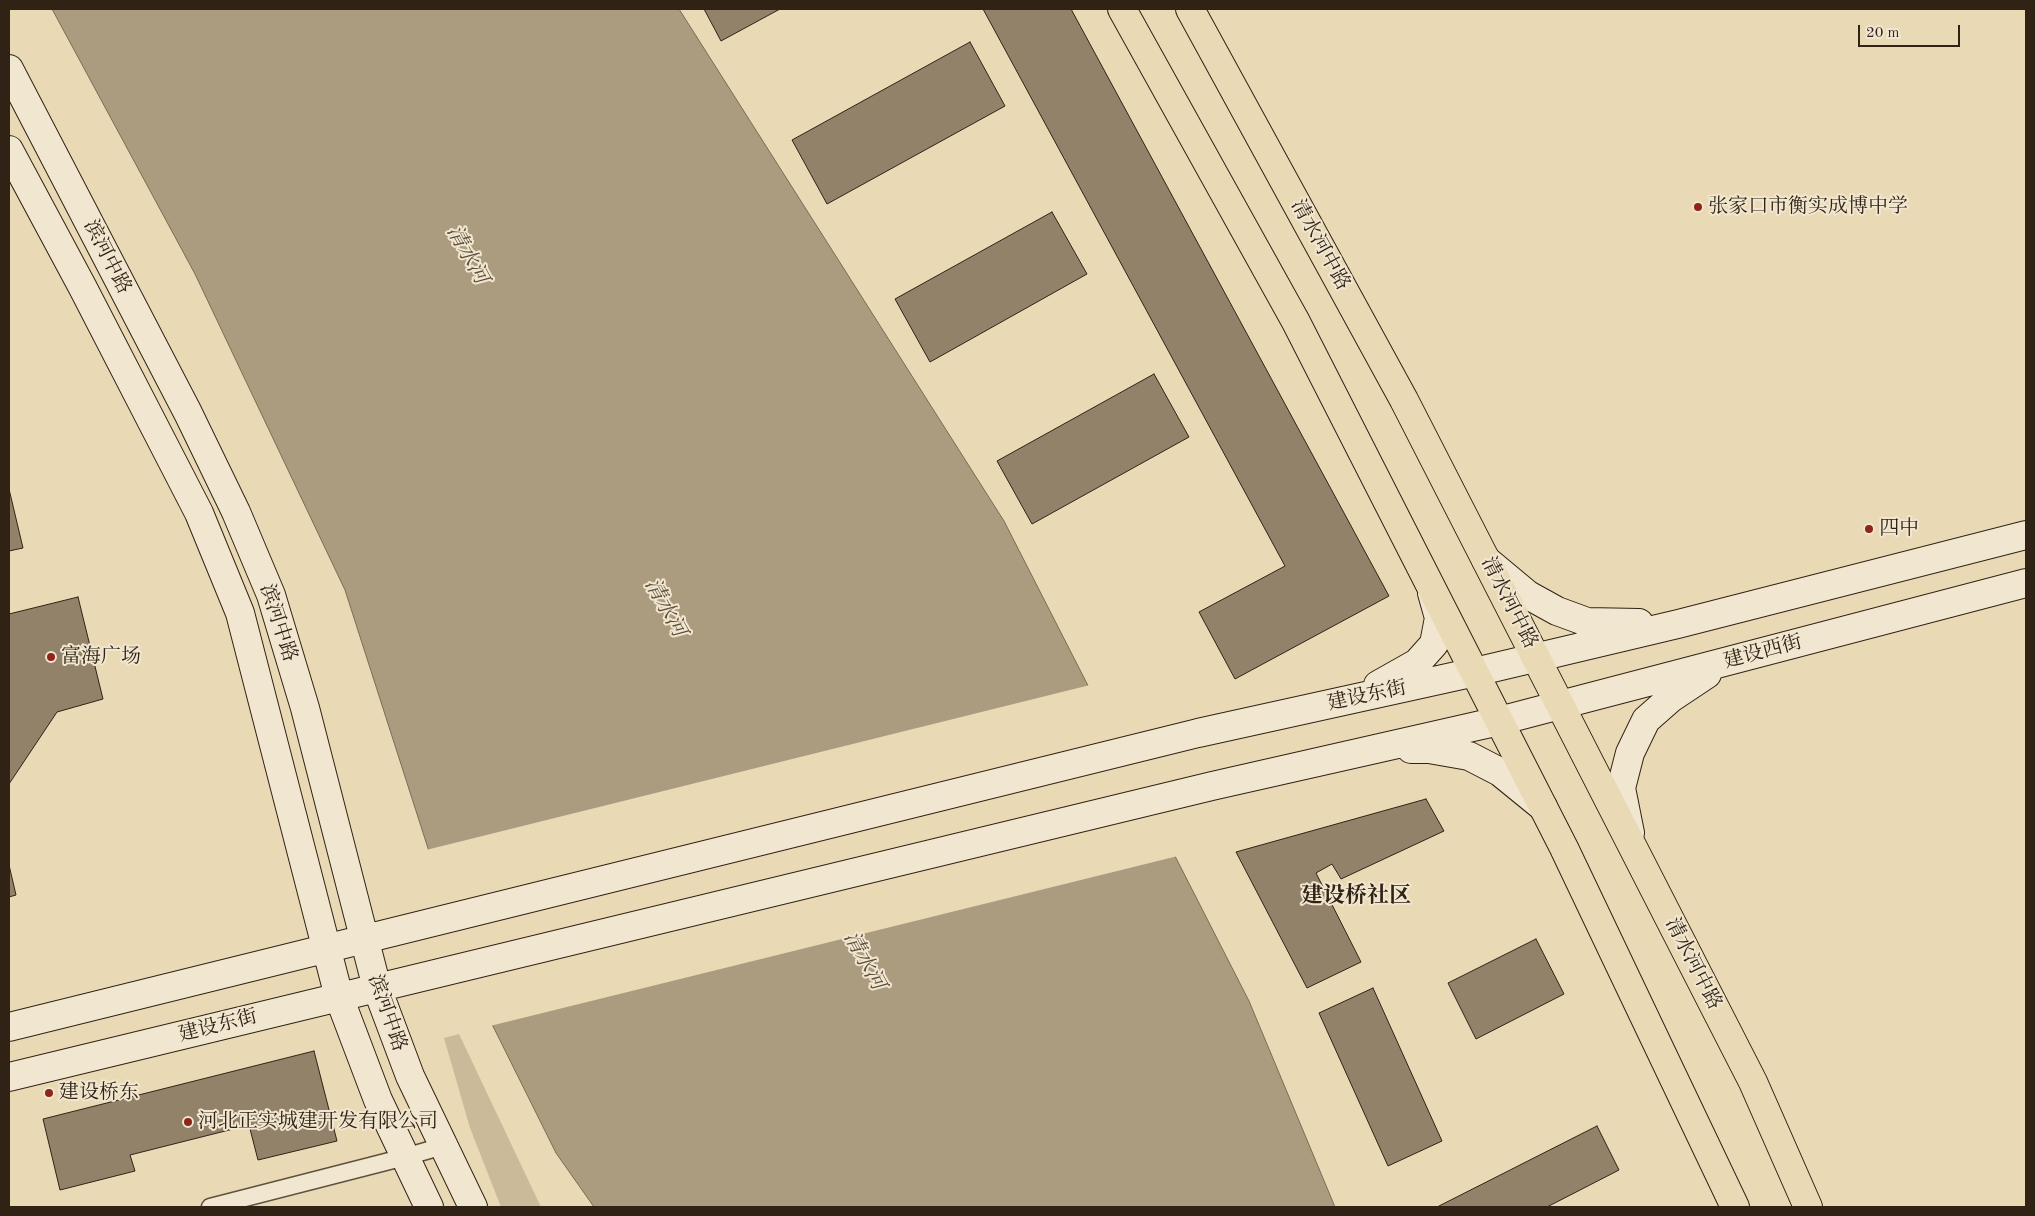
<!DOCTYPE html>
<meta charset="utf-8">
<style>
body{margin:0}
#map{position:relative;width:2035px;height:1216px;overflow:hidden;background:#ead9b5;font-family:"Old Standard TT",serif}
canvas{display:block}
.frame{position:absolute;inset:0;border:10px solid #302316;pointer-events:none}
.scale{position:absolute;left:1858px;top:25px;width:102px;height:22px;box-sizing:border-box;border:2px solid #302316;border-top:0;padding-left:6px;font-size:15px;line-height:18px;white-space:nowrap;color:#302316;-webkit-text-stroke:4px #f1e6cf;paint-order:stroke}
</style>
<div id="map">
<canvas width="2035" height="1216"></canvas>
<div class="frame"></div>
<div class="scale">20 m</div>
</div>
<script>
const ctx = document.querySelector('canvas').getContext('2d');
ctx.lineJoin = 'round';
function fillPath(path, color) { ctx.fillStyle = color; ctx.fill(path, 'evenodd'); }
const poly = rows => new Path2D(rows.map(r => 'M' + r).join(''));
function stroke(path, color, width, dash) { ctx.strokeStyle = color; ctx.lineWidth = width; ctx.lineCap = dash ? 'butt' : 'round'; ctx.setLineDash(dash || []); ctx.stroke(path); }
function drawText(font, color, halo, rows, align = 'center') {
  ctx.font = font + ' "Old Standard TT","Noto Serif SC",serif'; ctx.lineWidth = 4; ctx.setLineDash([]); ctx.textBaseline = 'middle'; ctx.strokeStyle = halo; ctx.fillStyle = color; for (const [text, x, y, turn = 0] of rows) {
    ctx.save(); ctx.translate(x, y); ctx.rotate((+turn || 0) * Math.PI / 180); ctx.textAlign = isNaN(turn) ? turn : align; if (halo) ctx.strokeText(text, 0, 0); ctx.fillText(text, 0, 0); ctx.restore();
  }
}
fillPath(poly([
 [459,1034,541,1207,501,1207,470,1128,444,1038]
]), '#caba9a');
const water = poly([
 [52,9,679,9,1004,521,1249,1001,1335,1207,594,1207,556,1153,471,982,345,590,195,274,52,9]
]);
fillPath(water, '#ab9b7f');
stroke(water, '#7a6b55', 1);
fillPath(poly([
 [1090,685,1178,856,490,1026,469,983,426,850]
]), '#ead9b5');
const building = poly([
 [704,9,780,9,721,41,704,9],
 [983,9,1071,9,1389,596,1235,679,1199,612,1285,566,983,9],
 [970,42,1005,106,827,204,792,140,970,42],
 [1052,212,1087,274,930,362,895,299,1052,212],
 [1154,374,1189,437,1032,524,997,461,1154,374],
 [9,489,23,548,9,551,9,489],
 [78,597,103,699,57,712,9,784,9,614,78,597],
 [1426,799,1444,831,1341,879,1332,864,1316,873,1361,962,1307,988,1236,852,1426,799],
 [9,865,16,895,9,897,9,865],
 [1536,939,1564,994,1476,1039,1448,983,1536,939],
 [1373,988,1442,1141,1388,1166,1319,1013,1373,988],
 [314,1051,337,1141,258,1160,249,1125,130,1155,135,1171,60,1190,43,1119,314,1051],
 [1597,1126,1619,1170,1547,1207,1437,1207,1597,1126]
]);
fillPath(building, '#918269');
stroke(building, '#302316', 1);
const lane = poly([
 [210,1207,405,1157,443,1146]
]);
const secondary = poly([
 [9,69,188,413,236,512,271,595,305,708,377,988,410,1076,473,1207],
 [9,150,83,288,199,513,240,613,339,997,378,1100,429,1207],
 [1486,560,1528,595,1557,611,1587,622,1639,623],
 [1378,685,1417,663,1434,644,1439,618,1432,593],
 [1411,749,1429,749,1469,756,1500,772,1543,807],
 [1630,833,1621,788,1630,753,1646,720,1671,698,1707,674],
 [9,1027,1198,733,1475,672,1678,624,2026,535],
 [9,1077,1212,786,1499,721,2026,583]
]);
const primary = poly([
 [1122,9,1296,322,1564,848,1735,1207],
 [1190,9,1404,400,1753,1082,1808,1207]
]);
stroke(lane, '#5e503e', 19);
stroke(secondary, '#302316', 30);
stroke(primary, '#302316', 30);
stroke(lane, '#f1e6cf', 16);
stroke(secondary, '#f1e6cf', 28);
stroke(primary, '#ead9b5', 28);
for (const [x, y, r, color] of [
 [1698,207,5,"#8f2418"],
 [1869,529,5,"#8f2418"],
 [51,657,5,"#8f2418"],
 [49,1093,5,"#8f2418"],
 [188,1122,5,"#8f2418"]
]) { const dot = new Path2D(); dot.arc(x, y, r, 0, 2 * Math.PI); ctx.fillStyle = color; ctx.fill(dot); stroke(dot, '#f1e6cf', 2); }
drawText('20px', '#302316', '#f1e6cf', [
 ["张家口市衡实成博中学",1708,207],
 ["四中",1879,529],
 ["富海广场",61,657],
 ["建设桥东",59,1093],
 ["河北正实城建开发有限公司",198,1122]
], 'left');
drawText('20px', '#302316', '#f1e6cf', [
 ["清水河中路",1320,245,61],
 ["滨河中路",107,257,63],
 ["清水河中路",1509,603,63],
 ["滨河中路",278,623,72],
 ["建设西街",1763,652,-15],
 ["建设东街",1367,696,-12],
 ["清水河中路",1693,964,63],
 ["滨河中路",387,1013,71],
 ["建设东街",218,1026,-14]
]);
drawText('italic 21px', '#5b4d3b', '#f1e6cf', [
 ["清水河",467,255,61],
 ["清水河",665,608,61],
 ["清水河",864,961,61]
]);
drawText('bold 22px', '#302316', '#f1e6cf', [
 ["建设桥社区",1356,896]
]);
</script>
